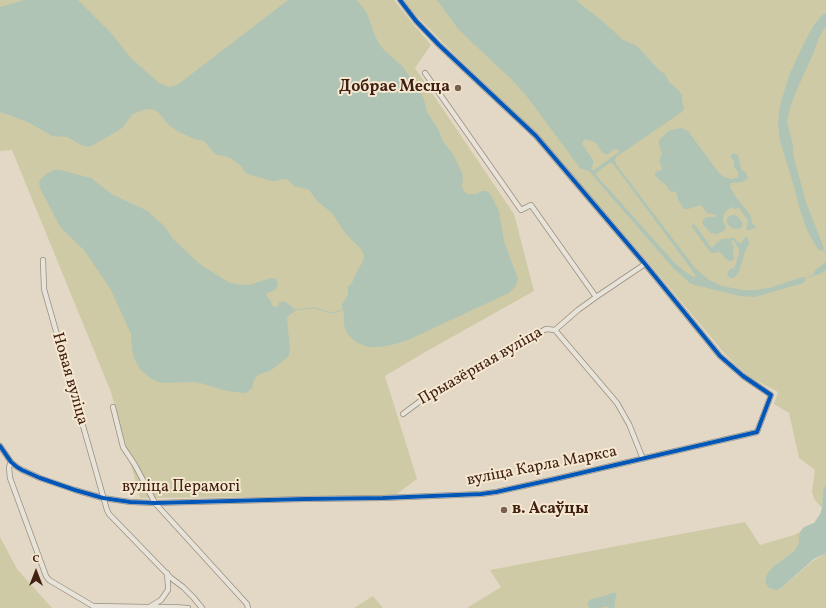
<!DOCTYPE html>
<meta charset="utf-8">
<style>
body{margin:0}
#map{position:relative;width:826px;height:608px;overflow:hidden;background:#e3d8c5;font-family:Vollkorn,serif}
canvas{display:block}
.north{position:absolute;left:16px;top:552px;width:40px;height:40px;-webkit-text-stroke:3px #f5e8d1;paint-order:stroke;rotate:0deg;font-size:11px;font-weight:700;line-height:16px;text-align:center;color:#412012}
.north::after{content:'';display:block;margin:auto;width:14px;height:18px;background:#412012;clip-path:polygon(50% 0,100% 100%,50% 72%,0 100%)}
</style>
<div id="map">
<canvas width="826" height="608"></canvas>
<div class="north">С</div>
</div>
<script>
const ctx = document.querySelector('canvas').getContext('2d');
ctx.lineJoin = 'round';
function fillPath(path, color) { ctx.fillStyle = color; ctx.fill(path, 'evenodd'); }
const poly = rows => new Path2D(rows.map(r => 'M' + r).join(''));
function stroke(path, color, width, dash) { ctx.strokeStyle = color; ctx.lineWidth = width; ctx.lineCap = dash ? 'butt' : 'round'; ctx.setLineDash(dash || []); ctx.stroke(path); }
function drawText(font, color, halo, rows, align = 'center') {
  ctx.font = font + ' Vollkorn,serif'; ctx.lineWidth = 4; ctx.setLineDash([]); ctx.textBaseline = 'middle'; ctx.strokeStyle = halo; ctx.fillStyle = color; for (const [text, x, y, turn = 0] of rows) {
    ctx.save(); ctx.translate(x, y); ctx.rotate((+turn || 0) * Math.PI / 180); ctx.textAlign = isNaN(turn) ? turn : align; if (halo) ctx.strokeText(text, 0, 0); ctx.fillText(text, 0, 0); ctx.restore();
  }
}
fillPath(poly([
 [0,0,394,0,414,25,431,45,415,68,514,214,534,291,427,351,385,376,417,479,394,496,140,498,111,392,12,150,0,151],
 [404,0,826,0,826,483,823,490,822,508,814,499,812,492,815,470,799,458,789,413,774,404,778,392,751,378,737,366,725,354,648,262,539,136,450,50,413,12],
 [745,522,760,545,794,535,800,532,799,535,800,542,797,548,773,567,765,582,769,588,778,589,781,588,813,561,826,553,826,608,467,608,501,587,490,570],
 [0,537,17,569,52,608,0,608],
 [373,596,383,608,354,608]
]), '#cecaa6');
fillPath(poly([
 [24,0,78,0,112,34,126,52,132,59,159,83,164,85,170,87,175,86,180,83,288,0,357,0,367,13,375,36,380,45,385,51,403,67,421,93,424,100,427,112,438,129,443,141,454,156,459,167,462,172,463,177,462,186,464,191,468,194,476,194,482,191,486,191,488,192,491,195,499,211,504,241,518,279,516,286,509,293,408,340,391,345,379,347,368,347,358,343,351,338,346,331,344,325,344,315,342,307,342,304,348,295,348,287,352,283,356,273,363,261,364,255,361,249,346,234,331,212,318,202,309,190,306,189,294,186,288,180,286,179,275,181,272,181,248,174,245,172,241,166,232,159,225,156,218,155,215,154,204,141,194,139,177,131,169,125,158,112,151,109,143,110,133,114,130,117,123,127,119,130,95,144,88,147,81,145,67,137,52,136,47,133,28,122,0,112,0,7],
 [437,0,576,0,583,6,600,19,622,39,637,46,659,70,665,74,669,82,678,90,682,95,682,100,684,108,682,112,616,157,615,160,616,164,695,268,709,280,722,286,743,290,756,290,769,288,802,277,806,278,805,281,803,283,755,297,740,296,694,285,690,283,673,268,589,171,582,169,580,168,525,94,510,78,459,30],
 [584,140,589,140,594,142,597,144,602,152,605,154,608,154,613,150,615,149,618,150,619,152,594,170,592,170,591,168,593,164,593,160,583,145,582,143],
 [609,163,611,163,614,165,692,270,695,275,695,277,692,276,685,272,673,261,596,175,596,173],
 [823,14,826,14,826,26,819,37,814,52,794,96,790,108,787,122,793,145,794,158,806,202,824,248,823,250,821,251,818,249,814,243,807,230,800,210,795,190,780,141,778,122,779,112,781,102,790,73,803,45,814,25],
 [682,128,688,131,719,173,724,177,731,179,738,177,738,172,734,167,734,161,731,157,732,154,734,153,738,155,741,169,746,173,748,178,743,182,731,183,730,187,736,197,751,216,752,224,756,226,755,228,749,230,746,230,748,222,747,219,744,215,740,209,738,208,735,209,732,207,727,210,724,213,723,221,726,227,725,230,717,234,711,233,704,226,702,221,706,217,715,217,716,215,707,213,702,206,700,205,688,209,684,209,678,200,676,192,670,191,665,184,660,181,655,175,655,172,661,170,662,168,659,161,662,154,659,144,659,140,670,130],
 [54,170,60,170,91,178,113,195,148,211,155,218,162,224,168,231,172,238,188,253,201,265,230,283,236,284,249,285,271,278,276,279,278,283,276,289,273,291,267,293,266,295,270,300,272,305,275,307,278,307,279,302,283,301,289,304,295,310,294,312,289,315,287,318,290,351,288,357,270,371,260,374,256,377,254,380,252,388,247,392,244,393,227,391,200,383,193,382,164,383,158,382,149,377,140,369,135,360,132,350,131,334,111,290,84,250,64,231,58,223,40,188,39,183,41,179,48,173],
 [733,215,735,215,739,218,743,224,741,228,737,229,734,229,729,226,727,223,727,219,728,217],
 [693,224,696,226,710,246,712,248,717,242,722,239,734,238,739,243,741,243,742,242,744,238,746,237,748,238,749,244,745,252,739,271,736,276,733,278,730,278,727,275,729,270,735,267,739,253,739,249,734,241,732,240,731,241,734,247,733,251,734,258,732,261,729,261,725,258,720,252,713,253,710,252,692,227,692,226],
 [826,262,826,270,818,275,814,275,814,272,815,270],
 [826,483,826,553,814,559,781,588,776,590,769,588,766,584,765,582,767,574,773,567,795,550,799,543,799,535,800,532,804,527,814,523,820,514,822,508,823,490],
 [612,593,615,593,617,595,615,599,615,605,614,608,609,608,606,606,601,608,590,608,588,606,588,602,591,599,605,596]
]), '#b0c4b5');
stroke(poly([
 [823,250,826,253],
 [807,278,815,274],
 [295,310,304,309,314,308,333,313,342,310]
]), '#b0c4b5', 1);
const minor = poly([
 [43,260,44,289,107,510,109,514,171,578,183,587,193,597,202,608],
 [596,297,645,264],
 [555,330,617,403,629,424,643,459],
 [113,407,123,447,135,465,155,503,247,604,248,608],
 [403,414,431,393,463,374,502,353,546,329,555,330,578,310,596,297,531,205,521,210,425,73],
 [0,446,11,462,17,467,22,470,40,478,75,490,103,498,130,502,155,503,305,499,383,498,481,494,496,492,555,479,757,432,771,395,743,376,720,356,645,264,536,136,439,45,416,21,400,0],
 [11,462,9,467,10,478,46,576,49,580,93,606,146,607,172,607,188,608],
 [151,606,161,600,168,590,168,585,167,573]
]);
stroke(minor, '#998f82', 6);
stroke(minor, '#e8e3d9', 4.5);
stroke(poly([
 [0,446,11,462,17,467,22,470,40,478,75,490,103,498,130,502,155,503,305,499,383,498,481,494,496,492,555,479,757,432,771,395,743,376,720,356,645,264,536,136,439,45,416,21,400,0]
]), '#0057b8', 4);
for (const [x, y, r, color] of [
 [458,88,4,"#7a6051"],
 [504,510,4,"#7a6051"]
]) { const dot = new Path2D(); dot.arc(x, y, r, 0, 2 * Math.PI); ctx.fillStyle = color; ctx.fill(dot); stroke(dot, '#f5e8d1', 1.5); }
drawText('bold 16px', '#412012', '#f5e8d1', [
 ["Добрае Месца",450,88],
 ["в. Асаўцы",512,510,"left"]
], 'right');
drawText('16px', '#412012', '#f5e8d1', [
 ["Прыазёрная вуліца",481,367,-30],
 ["Новая вуліца",69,379,74],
 ["вуліца Карла Маркса",542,467,-11],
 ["вуліца Перамогі",181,488]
]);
</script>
